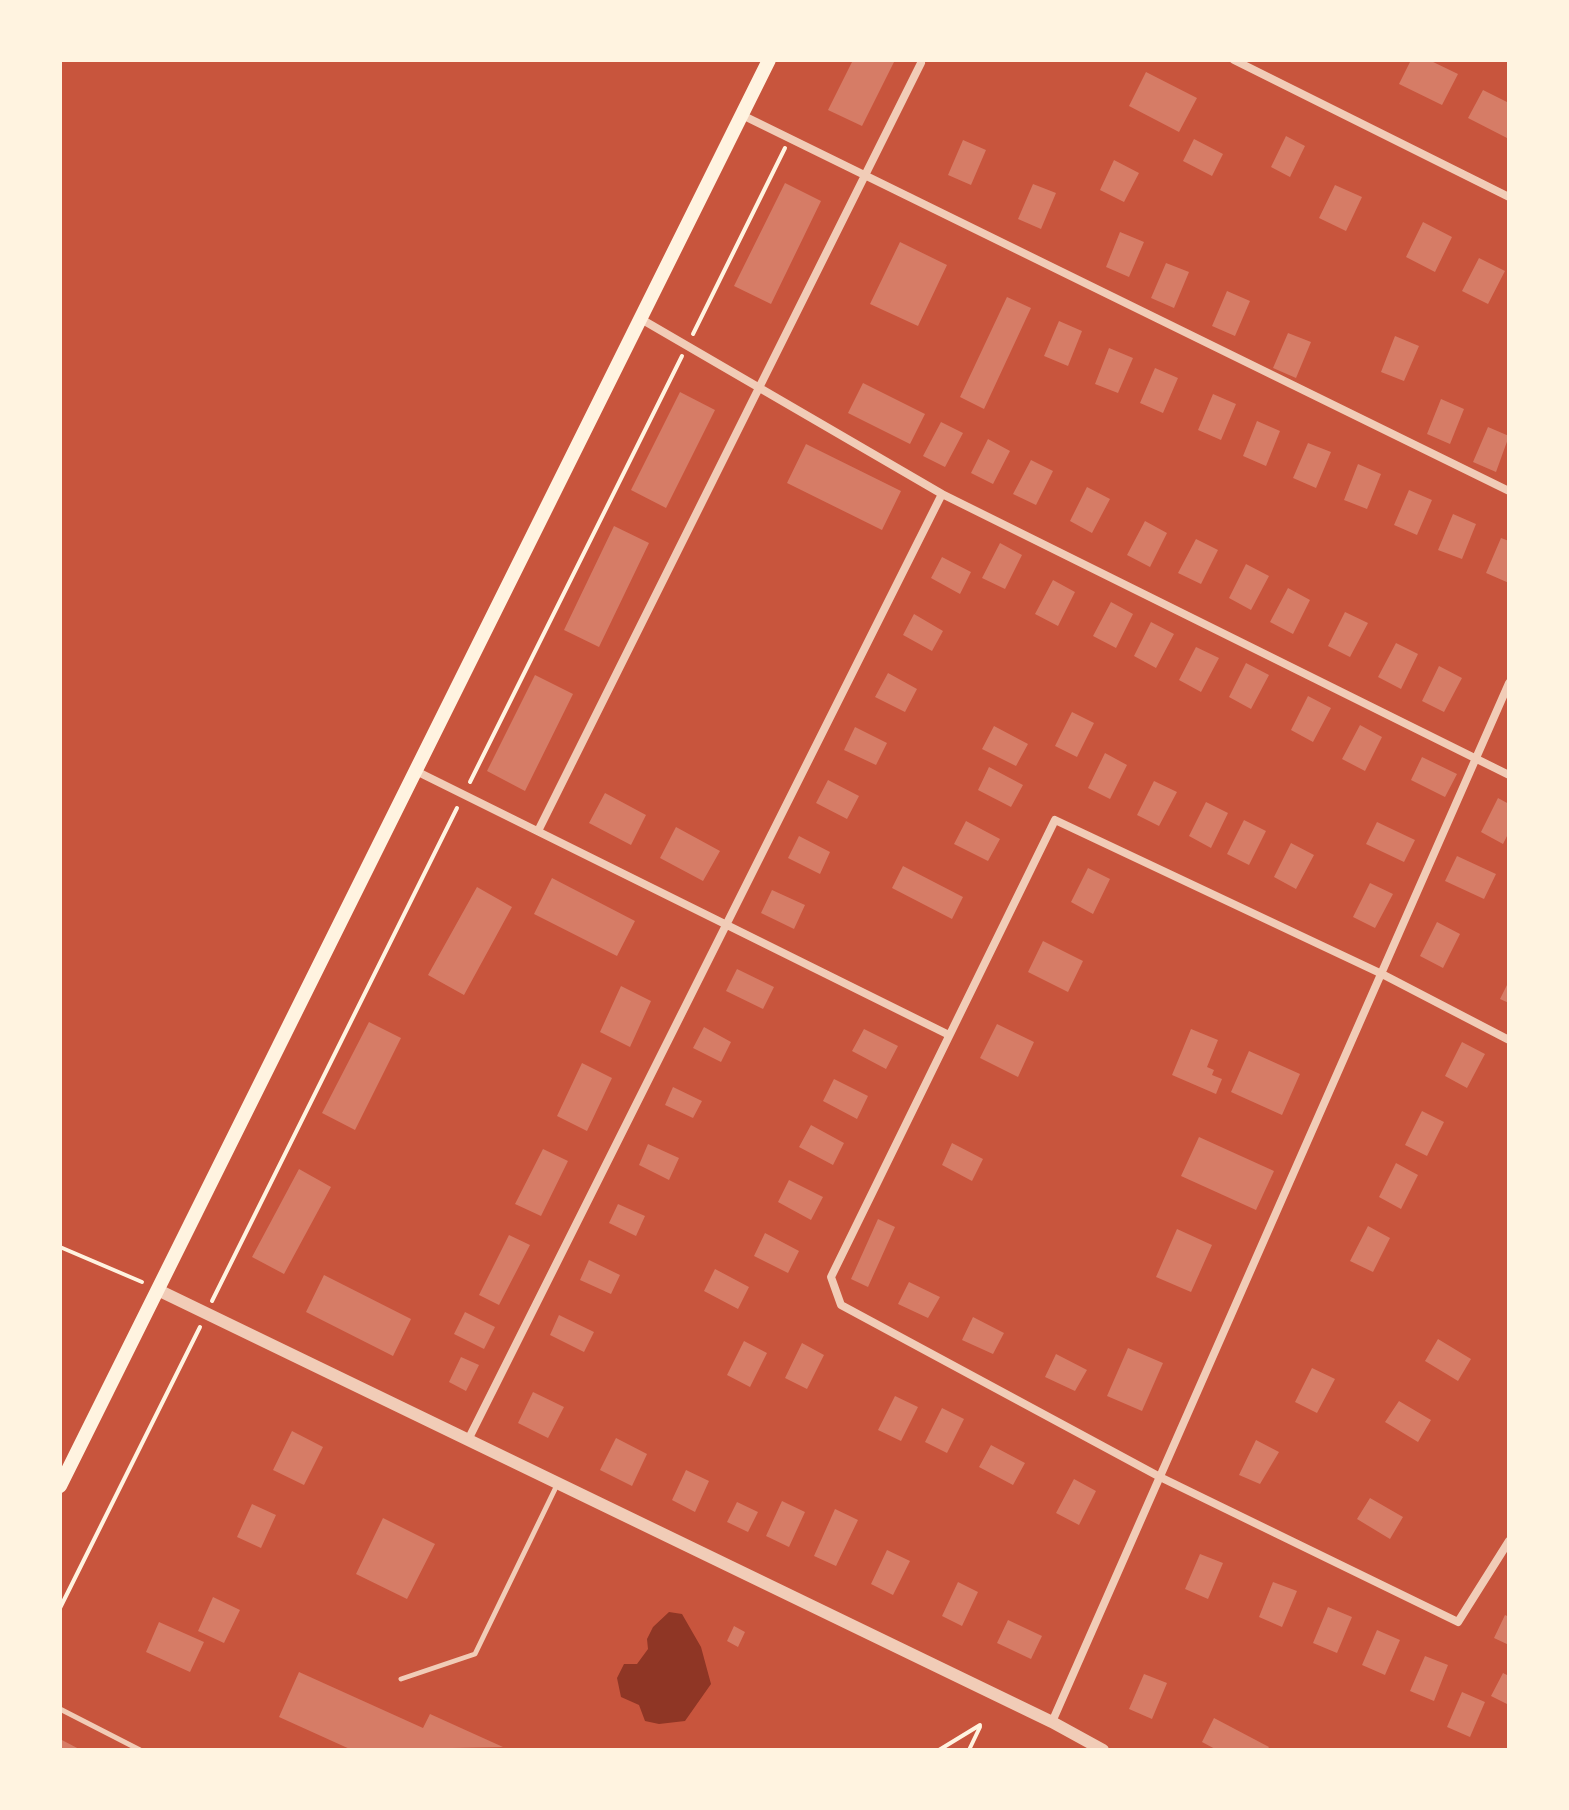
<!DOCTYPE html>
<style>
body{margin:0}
#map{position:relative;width:1569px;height:1810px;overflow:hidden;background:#c8553d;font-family:Roboto,sans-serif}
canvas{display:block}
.frame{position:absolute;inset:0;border:62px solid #fff3e0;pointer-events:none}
</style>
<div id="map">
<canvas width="1569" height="1810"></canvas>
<div class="frame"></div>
</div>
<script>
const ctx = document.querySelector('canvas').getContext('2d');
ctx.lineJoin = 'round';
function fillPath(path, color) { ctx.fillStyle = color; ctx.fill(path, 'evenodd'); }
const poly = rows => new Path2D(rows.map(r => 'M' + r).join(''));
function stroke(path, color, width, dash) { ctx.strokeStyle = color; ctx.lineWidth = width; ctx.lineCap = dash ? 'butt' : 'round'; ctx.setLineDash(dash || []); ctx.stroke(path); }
fillPath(poly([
 [669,1612,682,1614,701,1647,711,1684,685,1721,659,1724,645,1721,639,1705,621,1697,617,1678,624,1664,637,1664,648,1649,647,1639,653,1627]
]), '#8f3625');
fillPath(poly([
 [853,60,895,60,862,126,828,110],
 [1411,60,1429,60,1458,74,1442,105,1399,84],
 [1146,72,1197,98,1179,132,1129,106],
 [1483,90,1509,103,1507,138,1468,118],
 [1286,136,1305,146,1290,177,1271,167],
 [1194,139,1223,154,1212,176,1183,161],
 [963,140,986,150,971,185,948,175],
 [1114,160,1139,173,1124,202,1100,190],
 [785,183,821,201,771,304,734,286],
 [1033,184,1056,193,1041,229,1018,219],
 [1335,185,1362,197,1346,231,1319,218],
 [1423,222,1452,237,1435,272,1406,257],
 [1120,232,1144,242,1129,277,1106,267],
 [900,242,947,265,918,326,870,304],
 [1479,258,1505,271,1488,304,1462,291],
 [1166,263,1189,272,1174,308,1151,298],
 [1227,291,1250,301,1235,336,1212,326],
 [1007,297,1031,308,984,409,960,397],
 [1059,321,1082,331,1068,366,1044,356],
 [1288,333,1311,342,1296,378,1273,368],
 [1395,336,1419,346,1404,381,1381,372],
 [1109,348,1133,358,1118,393,1095,384],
 [1155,368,1178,378,1163,413,1140,403],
 [863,383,925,414,910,444,848,413],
 [680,392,715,410,666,508,631,490],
 [1213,394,1236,404,1221,440,1198,430],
 [1441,399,1464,409,1450,444,1427,434],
 [1257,421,1280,431,1266,466,1243,456],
 [941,422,963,433,945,467,923,456],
 [1488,427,1509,436,1496,472,1473,462],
 [988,439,1010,451,993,484,971,473],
 [1308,443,1331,452,1316,488,1293,478],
 [806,444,901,491,882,530,787,483],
 [1031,460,1053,471,1036,505,1013,494],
 [1358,464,1381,474,1367,509,1344,500],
 [1087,487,1110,499,1092,533,1070,521],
 [1409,490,1432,500,1417,535,1394,525],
 [1453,514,1476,524,1462,559,1438,550],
 [1145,521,1167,533,1150,567,1127,555],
 [614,526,649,543,599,647,564,630],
 [1501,538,1509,541,1509,583,1486,573],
 [1196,539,1218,550,1201,584,1178,573],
 [1000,543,1022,555,1005,589,982,578],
 [942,557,971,572,960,594,931,578],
 [1246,564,1269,576,1251,610,1229,598],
 [1053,580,1075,592,1058,626,1035,614],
 [1288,588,1310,600,1293,634,1270,622],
 [1111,602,1133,614,1116,648,1093,636],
 [1345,612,1368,623,1350,657,1328,646],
 [914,614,943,631,932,651,903,635],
 [1151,622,1174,634,1156,668,1134,656],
 [1396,643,1418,654,1401,689,1378,677],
 [1196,647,1219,658,1201,692,1179,680],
 [1246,663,1269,675,1251,709,1229,697],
 [1439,666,1462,678,1444,712,1422,701],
 [888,673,917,689,905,712,875,697],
 [535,675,573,694,525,791,487,771],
 [1308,696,1331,708,1313,742,1291,730],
 [1072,712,1094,723,1077,757,1055,746],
 [1360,725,1382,737,1365,771,1342,759],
 [994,726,1028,744,1016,766,982,749],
 [855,727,887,743,876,765,844,750],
 [1105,753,1127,765,1110,799,1088,788],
 [1422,757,1457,774,1445,797,1411,780],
 [989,767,1023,785,1011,807,978,790],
 [828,780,859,796,847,819,816,803],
 [1154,781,1177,792,1159,826,1137,815],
 [605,793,646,815,631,845,589,823],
 [1498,798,1509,804,1509,832,1503,844,1481,832],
 [1206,802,1228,813,1211,848,1189,836],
 [1244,820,1266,831,1249,865,1227,854],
 [966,821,1000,839,988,861,954,844],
 [1377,822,1415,840,1404,862,1366,844],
 [676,827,720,851,703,881,660,858],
 [799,836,830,852,820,874,788,858],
 [1291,843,1314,855,1296,889,1274,877],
 [1457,856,1496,874,1484,899,1445,881],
 [903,866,963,897,952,919,892,888],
 [1088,868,1110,879,1093,914,1071,902],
 [552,878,635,921,617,956,534,914],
 [1370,883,1393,894,1375,928,1353,917],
 [477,887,512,907,464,995,428,975],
 [772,890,805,905,794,929,761,913],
 [1437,922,1460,934,1443,968,1420,956],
 [1043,941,1083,961,1068,992,1028,972],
 [737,969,774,987,763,1009,726,991],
 [1509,981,1509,1003,1500,999],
 [621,986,651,1001,630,1047,600,1032],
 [369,1022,401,1038,355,1130,322,1113],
 [997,1024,1034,1042,1018,1077,980,1058],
 [704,1027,731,1042,721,1062,693,1048],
 [864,1029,898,1046,886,1069,852,1051],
 [1191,1029,1218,1040,1207,1067,1214,1070,1212,1075,1222,1079,1216,1094,1172,1075],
 [1462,1042,1485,1054,1467,1088,1445,1076],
 [1249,1051,1300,1074,1282,1115,1231,1092],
 [582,1063,612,1078,587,1131,557,1116],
 [834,1079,868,1096,857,1119,823,1101],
 [673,1087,702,1101,693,1118,665,1105],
 [1422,1111,1444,1122,1427,1156,1405,1145],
 [811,1125,844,1143,833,1165,799,1147],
 [1199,1137,1274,1171,1256,1210,1181,1176],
 [952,1143,983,1159,972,1181,942,1165],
 [648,1144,679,1158,669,1180,639,1165],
 [543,1149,568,1161,541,1216,515,1204],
 [1396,1163,1418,1175,1401,1209,1379,1197],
 [299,1169,331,1187,284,1274,252,1257],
 [789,1180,823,1197,811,1220,778,1202],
 [618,1204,645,1216,636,1236,609,1223],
 [878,1219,895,1227,868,1287,851,1279],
 [1368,1226,1390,1238,1373,1272,1350,1261],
 [1177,1229,1212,1245,1191,1292,1156,1277],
 [765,1233,799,1251,788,1273,754,1256],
 [509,1235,530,1245,499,1305,479,1295],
 [589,1260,620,1275,611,1294,580,1280],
 [715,1269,749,1287,738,1309,704,1291],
 [324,1275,411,1319,393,1356,306,1312],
 [909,1282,940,1297,928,1318,898,1304],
 [465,1312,495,1327,484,1349,454,1334],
 [559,1315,594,1332,584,1352,550,1335],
 [973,1317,1004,1333,993,1354,962,1340],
 [1438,1339,1471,1359,1458,1381,1425,1361],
 [744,1341,767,1353,750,1387,727,1375],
 [802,1343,824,1355,807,1389,785,1378],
 [1128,1348,1163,1363,1142,1411,1107,1396],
 [1056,1354,1087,1370,1075,1391,1045,1377],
 [461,1357,479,1365,466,1391,449,1382],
 [1312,1368,1335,1379,1317,1413,1295,1402],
 [533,1392,564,1407,548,1438,518,1423],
 [895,1396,918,1407,901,1441,878,1430],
 [1399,1401,1431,1420,1418,1442,1385,1422],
 [942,1408,964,1419,947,1453,925,1442],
 [292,1431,323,1447,304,1485,273,1470],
 [616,1438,647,1454,632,1486,600,1470],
 [1256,1440,1279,1452,1260,1484,1239,1475],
 [991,1445,1025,1463,1013,1485,979,1467],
 [686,1470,709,1481,695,1512,672,1500],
 [1074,1479,1096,1491,1079,1525,1056,1513],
 [1370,1498,1403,1517,1390,1539,1357,1519],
 [782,1501,805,1512,789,1547,766,1536],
 [737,1502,758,1512,748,1532,727,1522],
 [252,1504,276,1515,261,1548,237,1537],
 [835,1509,858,1520,836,1566,814,1556],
 [383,1518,435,1544,407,1599,356,1574],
 [887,1550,910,1561,893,1595,871,1584],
 [1200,1554,1223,1563,1208,1599,1185,1589],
 [958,1582,978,1592,962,1626,942,1616],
 [1273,1582,1297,1591,1282,1627,1259,1617],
 [213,1597,240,1610,224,1643,198,1631],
 [1328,1607,1352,1617,1337,1653,1313,1643],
 [1505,1615,1509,1617,1509,1645,1494,1638],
 [1008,1620,1042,1636,1031,1659,997,1643],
 [159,1622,204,1642,190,1672,146,1652],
 [734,1626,745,1632,738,1647,727,1641],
 [1377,1630,1400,1640,1385,1675,1362,1665],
 [1425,1656,1448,1665,1434,1701,1410,1691],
 [299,1672,423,1728,430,1714,503,1747,352,1750,279,1717],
 [1503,1673,1509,1676,1509,1705,1491,1696],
 [1144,1674,1167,1683,1152,1719,1129,1709],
 [1462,1692,1485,1702,1470,1737,1447,1727],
 [1214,1718,1269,1747,1267,1750,1217,1750,1202,1742],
 [60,1739,81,1750,60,1750]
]), '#d67c66');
stroke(poly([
 [693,334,785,148],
 [470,782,682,356],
 [60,1247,142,1282],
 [212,1301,457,808],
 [60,1608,200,1327],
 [939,1750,980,1725],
 [969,1750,980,1727]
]), '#fff3e0', 4);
stroke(poly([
 [401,1679,475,1654,557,1485],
 [60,1709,140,1750]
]), '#f1ccb7', 5);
stroke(poly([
 [1234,60,1509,197],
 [742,115,1509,491],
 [641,319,942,494,1509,775],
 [416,771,949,1035],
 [538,831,921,63],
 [1509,1040,1382,974,1055,820,831,1277,841,1305,1160,1477,1458,1622,1509,1541],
 [468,1440,942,494],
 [1052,1722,1509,683]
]), '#f1ccb7', 8);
stroke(poly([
 [158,1290,1052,1722,1103,1750]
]), '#f1ccb7', 12);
stroke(poly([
 [60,1486,769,60]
]), '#fff3e0', 14);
</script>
